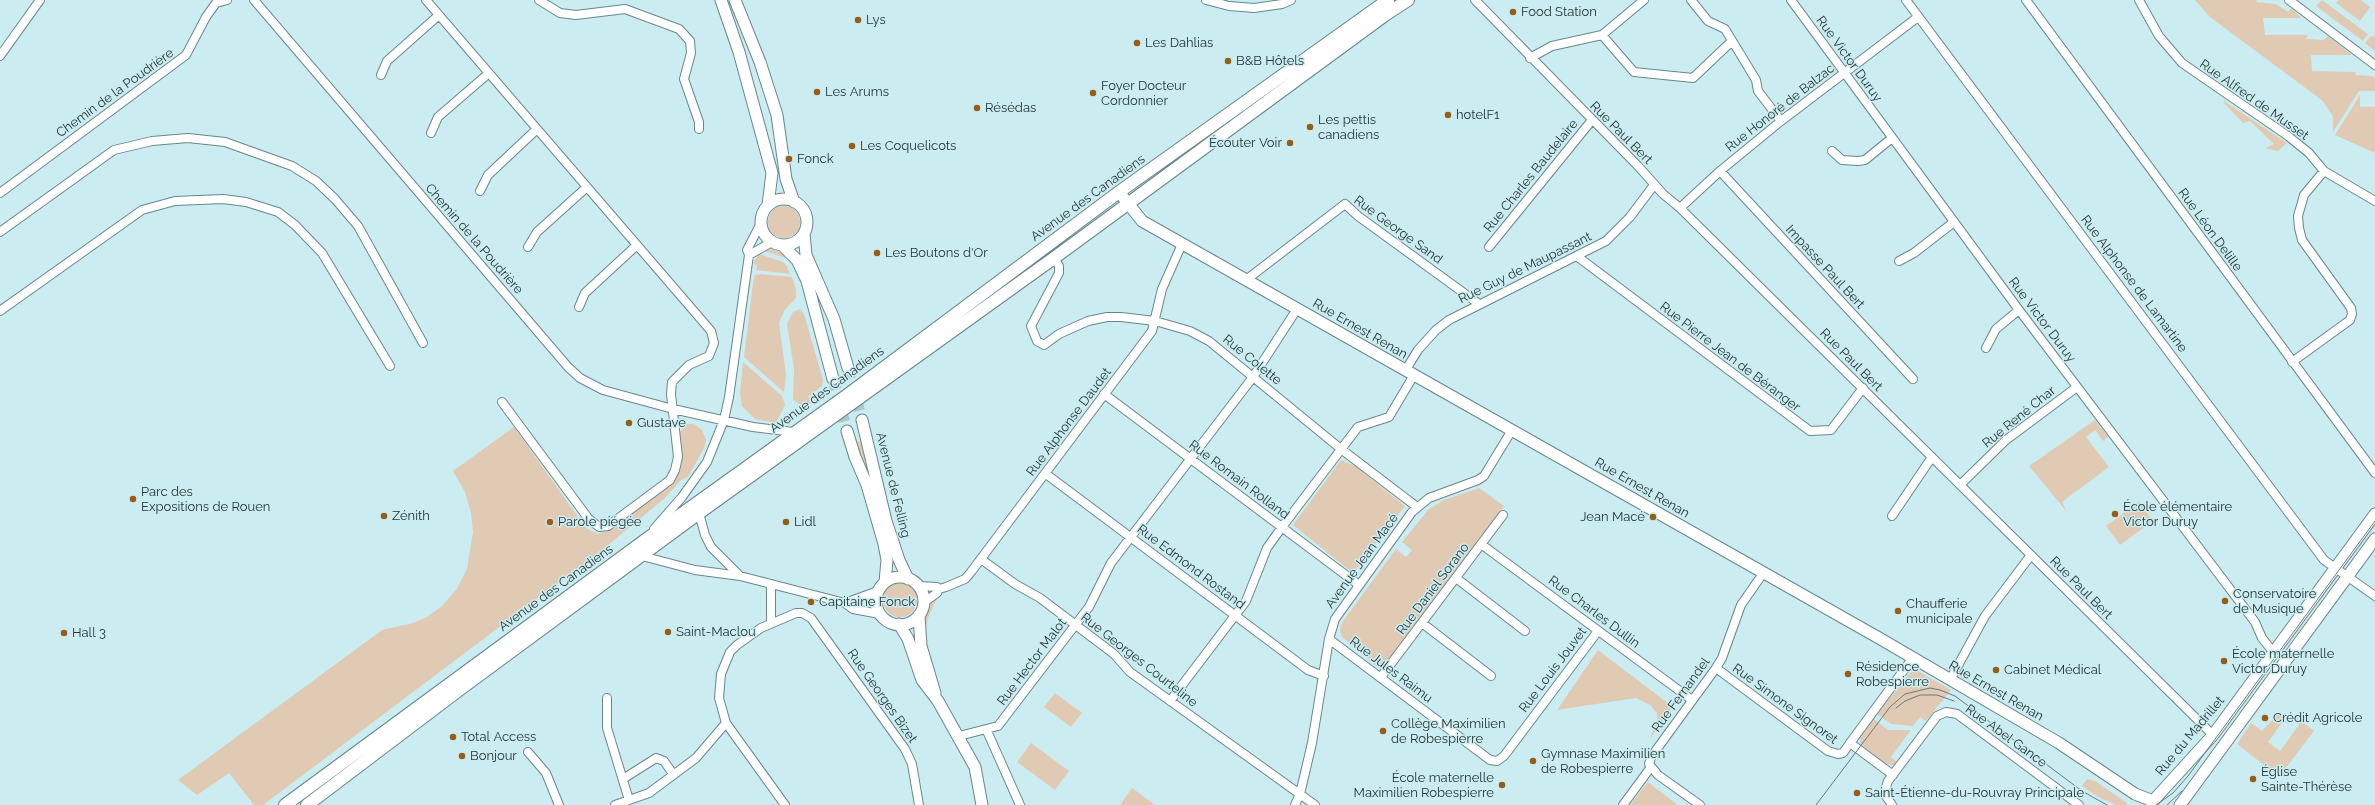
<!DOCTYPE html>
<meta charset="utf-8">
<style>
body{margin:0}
canvas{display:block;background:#cbedf1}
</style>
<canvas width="2375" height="805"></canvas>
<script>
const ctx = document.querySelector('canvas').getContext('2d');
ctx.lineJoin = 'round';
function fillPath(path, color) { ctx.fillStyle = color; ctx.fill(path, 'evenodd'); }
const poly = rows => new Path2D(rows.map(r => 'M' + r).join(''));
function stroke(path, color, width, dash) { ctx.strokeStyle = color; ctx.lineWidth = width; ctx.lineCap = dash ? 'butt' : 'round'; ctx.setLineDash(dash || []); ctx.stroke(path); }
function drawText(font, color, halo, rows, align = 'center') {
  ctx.font = font + ' Raleway,sans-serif'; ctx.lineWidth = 3; ctx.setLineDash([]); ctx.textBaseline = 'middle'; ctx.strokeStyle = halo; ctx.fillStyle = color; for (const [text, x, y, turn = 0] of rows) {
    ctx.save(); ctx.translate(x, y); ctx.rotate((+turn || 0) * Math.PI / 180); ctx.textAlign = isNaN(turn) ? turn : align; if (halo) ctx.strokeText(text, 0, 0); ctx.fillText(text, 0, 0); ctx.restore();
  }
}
fillPath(poly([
 [2195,0,2257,0,2256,2,2276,4,2288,12,2291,8,2301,18,2263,18,2265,35,2308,35,2306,39,2324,40,2328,36,2352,55,2311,55,2312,71,2356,72,2355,75,2372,76,2375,78,2375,91,2359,91,2333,132,2333,117,2323,101,2210,17],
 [2322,0,2368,34,2363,41,2316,6],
 [2339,0,2361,0,2370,7,2360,21,2336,3],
 [2375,35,2375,51,2365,43,2371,36,2373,37],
 [2360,95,2360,107,2375,107,2375,153,2335,135],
 [2224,101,2287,143,2278,151,2268,149,2266,148,2274,144,2250,121,2243,123,2223,102],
 '768 222a16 16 0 1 1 32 0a16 16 0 1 1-32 0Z',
 [772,249,787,255,793,264,786,258,764,251],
 [759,254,783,262,788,267,787,268,790,274,756,270,757,266,753,263],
 [761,274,792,277,796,290,796,298,784,311,779,323,786,375,784,392,744,357,753,283,755,275],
 [800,309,804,314,823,380,822,386,808,397,813,403,808,405,801,405,793,400,794,369,787,324,793,312],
 [743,362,782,396,785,405,776,423,755,419,742,406,740,393],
 [2095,420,2108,437,2103,441,2095,430,2086,437,2109,467,2062,502,2067,512,2029,466],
 [687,424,694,424,702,430,706,440,704,448,688,477,681,480,665,498,607,546,263,805,254,805,229,773,197,795,178,780,382,630,413,623,427,617,442,606,456,590,467,569,473,532,471,513,465,492,453,471,514,427,586,528,598,534,611,529,672,483,681,463,680,432],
 [863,441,892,551,856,442],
 [1341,460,1355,466,1405,506,1353,573,1293,525],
 [1479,488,1504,506,1388,663,1385,660,1380,665,1375,665,1342,637,1340,630,1343,621,1396,549,1406,557,1412,550,1402,542,1429,509,1444,500],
 [2139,502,2153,521,2120,545,2106,526],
 '883 600a17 17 0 1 1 34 0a17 17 0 1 1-34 0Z',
 [938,596,928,618,925,633,923,621,925,615,930,603],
 [1598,650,1673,707,1650,739,1657,719,1657,713,1650,705,1636,698,1557,710],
 [1918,671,1951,690,1926,721,1920,717,1913,726,1891,724,1877,714,1911,672],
 [1055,693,1082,713,1071,727,1044,707],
 [2289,712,2314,731,2279,777,2237,744,2251,723,2262,731,2279,713,2283,715,2284,720,2268,742,2280,751,2299,725],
 [1874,719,1888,730,1911,730,1891,757,1897,762,1893,765,1885,764,1860,743,1861,736],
 [1031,743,1069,771,1055,790,1017,762],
 [2087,779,2095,781,2127,803,2127,805,2117,805,2100,798,2082,786],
 [1648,782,1653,786,1678,805,1630,805],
 [1132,788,1155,805,1120,805]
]), '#e0cab4');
stroke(poly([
 [848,368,862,420],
 [833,379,847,431]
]), '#aac8cc', 11, [11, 5.5]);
const minor = poly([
 [254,0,568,367,580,378,603,390,673,409,753,427,793,432],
 [426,0,711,331,714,343,709,356,689,365,672,382,671,394,678,457,675,470,670,480,608,526,599,527,588,518,502,402],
 [539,0,560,13,576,15,625,9,679,29,690,41,691,53,684,79,699,122,699,129],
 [1206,0,1229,6,1254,8,1282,4,1291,0],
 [1475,0,1638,166,1663,194,1680,208,2213,735],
 [1691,0,1708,21,1725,29,1756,80,1758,91,1781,121],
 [1791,0,2019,310,2255,622,2262,638,2274,653],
 [1906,0,2324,560,2375,596],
 [2026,0,2375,473],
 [2139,0,2159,36,2182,63,2288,136,2309,153,2324,171,2375,201],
 [2289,0,2375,65],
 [1602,35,1634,72,1693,78,1732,41],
 [0,56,40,0],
 [1530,58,1552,46,1602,35,1644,0],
 [381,75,387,61,439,15],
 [431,133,438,117,489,73],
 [1832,151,1842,160,1858,161,1865,160,1892,138],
 [1720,171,1913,379],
 [480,191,488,175,537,129],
 [0,193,186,55,206,17,216,3,227,0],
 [1680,208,1720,171,1781,121,1918,17],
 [0,232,114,150,152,141,188,138,225,142,292,166,316,181,335,199,358,226,423,343],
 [528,247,537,232,587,187],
 [1489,247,1592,120],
 [749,255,772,242],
 [1578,257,1810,431,1831,430,1863,388],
 [1054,258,1059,266,1059,273,1031,326,1037,341,1044,345,1059,334,1088,321,1107,317,1121,317,1155,321,1190,331,1209,341,1341,449,1417,507],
 [1899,261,1914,253,1954,222],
 [1246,280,1345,204,1358,216,1479,304],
 [579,307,585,293,637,245],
 [0,311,142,210,175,201,223,199,246,202,278,212,295,225,322,253,390,366],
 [1986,348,1996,329,2019,310],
 [2292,362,2350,320,2352,314,2351,308,2302,240,2299,228,2298,216,2304,195,2324,171],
 [1405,371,1418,350,1436,330,1449,320,1606,241,1630,217,1654,185],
 [1104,394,1359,585],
 [1046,474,1308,670,1324,676],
 [1960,485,2006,440,2077,387],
 [699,513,705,535,711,547,740,576],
 [1892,516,1932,457],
 [654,529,682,497,707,462,724,420,729,397,749,255,747,250,761,223],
 [1481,544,1692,700],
 [642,556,695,570,740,576,845,603,853,609,880,614],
 [981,559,1015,584,1040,598,1114,654,1130,672,1315,805],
 [1456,578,1525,631],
 [771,585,771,623],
 [919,586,937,587,939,589,946,587,965,579,971,572,1152,331,1162,289,1182,244],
 [845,603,878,591],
 [923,603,937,593,939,589],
 [1422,623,1491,676],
 [1329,639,1490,760,1497,761,1504,756,1598,631],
 [1716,668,1828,751,1838,754,1843,753,1850,743,1912,659],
 [1381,677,1503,515],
 [1950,680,1985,616,2031,555],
 [607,698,607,728,629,800],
 [1170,701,1246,601,1267,548,1282,527,1358,427,1389,417,1414,375],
 [987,731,1020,805],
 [959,736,998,726,1089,607,1111,563,1253,377,1297,309],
 [1850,743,1893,775],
 [528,752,546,773,559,805],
 [623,779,656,758,664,761,673,774],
 [615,805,649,793,696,758,726,723],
 [785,805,726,723,719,698,721,674,730,652,737,645,761,628,796,613,802,613,811,618,905,749,912,764,919,805],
 [1295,805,1300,794,1312,743,1329,639,1335,619,1412,512,1429,498,1478,480,1484,476,1512,430],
 [1623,805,1651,767],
 [1700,805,1658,775,1649,764,1651,757,1716,668,1722,658,1741,605,1764,572],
 [1892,805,1884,793,1888,781,1937,716,1946,712,1957,714,2079,805]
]);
const tertiary = poly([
 [721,0,739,52,772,173,768,205],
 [735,0,760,62,777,115,786,179,794,202],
 [1119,192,1142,221,1879,638,2059,743,2135,794,2153,801,2152,805],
 '761 222a23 23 0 1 1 46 0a23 23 0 1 1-46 0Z',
 [804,233,806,255,834,319,848,368],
 [782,245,797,260,807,281,833,379],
 [862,420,886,521,899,560,908,579],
 [847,431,855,457,867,485,884,544,887,560,885,582],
 '876 601a24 24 0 1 1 48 0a24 24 0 1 1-48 0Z',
 [919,615,921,646,935,693],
 [899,624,908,639,922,680,938,701,975,767,982,805],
 [2153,801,2213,735,2375,514],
 [2180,805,2375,539]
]);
const secondary = poly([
 [285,805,644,541,846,396,1119,192,1388,0],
 [307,805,459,690,699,513,1054,258,1385,15,1408,0]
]);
stroke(minor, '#68878b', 10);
stroke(tertiary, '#68878b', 13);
stroke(secondary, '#68878b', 14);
stroke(minor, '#fff', 8);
stroke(tertiary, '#fff', 11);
stroke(secondary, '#fff', 12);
stroke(poly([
 [1896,708,1905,701,1920,695,1937,695,1954,701],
 [1816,805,1890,707,1905,694,1930,688,1940,690,1955,696,2082,791,2107,805],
 [2156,805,2173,793,2188,776,2375,521],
 [2167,805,2182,791]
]), '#677c7f', 1);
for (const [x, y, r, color] of [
 [1513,12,4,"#955d17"],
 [858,20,4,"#955d17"],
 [1137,43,4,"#955d17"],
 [1228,61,4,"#955d17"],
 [817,92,4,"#955d17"],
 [1093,93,4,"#955d17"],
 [977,108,4,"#955d17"],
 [1448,115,4,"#955d17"],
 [1310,127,4,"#955d17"],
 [1290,143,4,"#955d17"],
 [852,146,4,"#955d17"],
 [789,159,4,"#955d17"],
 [877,253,4,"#955d17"],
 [629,423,4,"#955d17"],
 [133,499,4,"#955d17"],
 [2115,514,4,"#955d17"],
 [384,516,4,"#955d17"],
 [1653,517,4,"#955d17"],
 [550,522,4,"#955d17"],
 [786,522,4,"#955d17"],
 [2225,601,4,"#955d17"],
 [811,602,4,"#955d17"],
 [1898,611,4,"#955d17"],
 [668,632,4,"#955d17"],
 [64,633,4,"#955d17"],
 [2224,661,4,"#955d17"],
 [1996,670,4,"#955d17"],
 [1848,674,4,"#955d17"],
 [2265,718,4,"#955d17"],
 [1383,731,4,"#955d17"],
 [453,737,4,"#955d17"],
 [462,756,4,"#955d17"],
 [1533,761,4,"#955d17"],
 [2253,779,4,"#955d17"],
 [1502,785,4,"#955d17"],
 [1857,793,4,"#955d17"]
]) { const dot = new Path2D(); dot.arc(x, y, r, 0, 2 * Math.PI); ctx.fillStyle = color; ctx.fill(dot); stroke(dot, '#cbedf1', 1.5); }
drawText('13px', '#283637', '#cbedf1', [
 ["Food Station",1521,12],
 ["Lys",866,20],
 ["Les Dahlias",1145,43],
 ["B&B Hôtels",1236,61],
 ["Foyer Docteur",1101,86],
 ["Cordonnier",1101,101],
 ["Les Arums",825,92],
 ["Résédas",985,108],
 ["hotelF1",1456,115],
 ["Les pettis",1318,120],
 ["canadiens",1318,135],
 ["Écouter Voir",1282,143,"right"],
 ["Les Coquelicots",860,146],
 ["Fonck",797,159],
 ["Les Boutons d'Or",885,253],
 ["Gustave",637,423],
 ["Parc des",141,492],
 ["Expositions de Rouen",141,507],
 ["École élémentaire",2123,507],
 ["Victor Duruy",2123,522],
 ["Zénith",392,516],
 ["Jean Macé",1645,517,"right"],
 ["Parole piégée",558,522],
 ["Lidl",794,522],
 ["Conservatoire",2233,594],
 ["de Musique",2233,609],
 ["Capitaine Fonck",819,602],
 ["Chaufferie",1906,604],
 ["municipale",1906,619],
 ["Saint-Maclou",676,632],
 ["Hall 3",72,633],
 ["École maternelle",2232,654],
 ["Victor Duruy",2232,669],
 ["Résidence",1856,667],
 ["Robespierre",1856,682],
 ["Cabinet Médical",2004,670],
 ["Crédit Agricole",2273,718],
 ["Collège Maximilien",1391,724],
 ["de Robespierre",1391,739],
 ["Total Access",461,737],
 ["Gymnase Maximilien",1541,754],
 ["de Robespierre",1541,769],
 ["Bonjour",470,756],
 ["Église",2261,772],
 ["Sainte-Thérèse",2261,787],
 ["École maternelle",1494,778,"right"],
 ["Maximilien Robespierre",1494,793,"right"],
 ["Saint-Étienne-du-Rouvray Principale",1865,793]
], 'left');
drawText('13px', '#283637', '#cbedf1', [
 ["Rue Victor Duruy",1849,59,54],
 ["Chemin de la Poudrière",115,93,-36],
 ["Rue Alfred de Musset",2254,100,35],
 ["Rue Honoré de Balzac",1780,108,-38],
 ["Rue Paul Bert",1621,133,45],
 ["Rue Charles Baudelaire",1531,176,-51],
 ["Avenue des Canadiens",1088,198,-36],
 ["Rue George Sand",1398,230,36],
 ["Rue Léon Delille",2210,230,54],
 ["Chemin de la Poudrière",474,239,49],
 ["Impasse Paul Bert",1825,267,47],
 ["Rue Guy de Maupassant",1525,268,-26],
 ["Rue Alphonse de Lamartine",2134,284,53],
 ["Rue Victor Duruy",2042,320,53],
 ["Rue Ernest Renan",1360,329,30],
 ["Rue Pierre Jean de Béranger",1730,357,37],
 ["Rue Colette",1252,360,39],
 ["Rue Paul Bert",1851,360,45],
 ["Avenue des Canadiens",827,390,-36],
 ["Rue René Char",2019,417,-39],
 ["Rue Alphonse Daudet",1069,422,-53],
 ["Rue Romain Rolland",1239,480,37],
 ["Avenue de Felling",893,485,76],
 ["Rue Ernest Renan",1642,488,30],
 ["Avenue Jean Macé",1362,561,-54],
 ["Rue Edmond Rostand",1191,567,37],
 ["Avenue des Canadiens",556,588,-36],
 ["Rue Paul Bert",2081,588,45],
 ["Rue Daniel Sorano",1433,589,-53],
 ["Rue Charles Dullin",1594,612,37],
 ["Rue Georges Courteline",1139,660,38],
 ["Rue Hector Malot",1032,662,-53],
 ["Rue Jules Raimu",1391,670,37],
 ["Rue Louis Jouvet",1553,670,-53],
 ["Rue Ernest Renan",1996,691,30],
 ["Rue Fernandel",1681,695,-54],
 ["Rue Georges Bizet",882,696,55],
 ["Rue Simone Signoret",1785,704,36],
 ["Rue Abel Gance",2006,736,36],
 ["Rue du Madrillet",2190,736,-50]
]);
</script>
